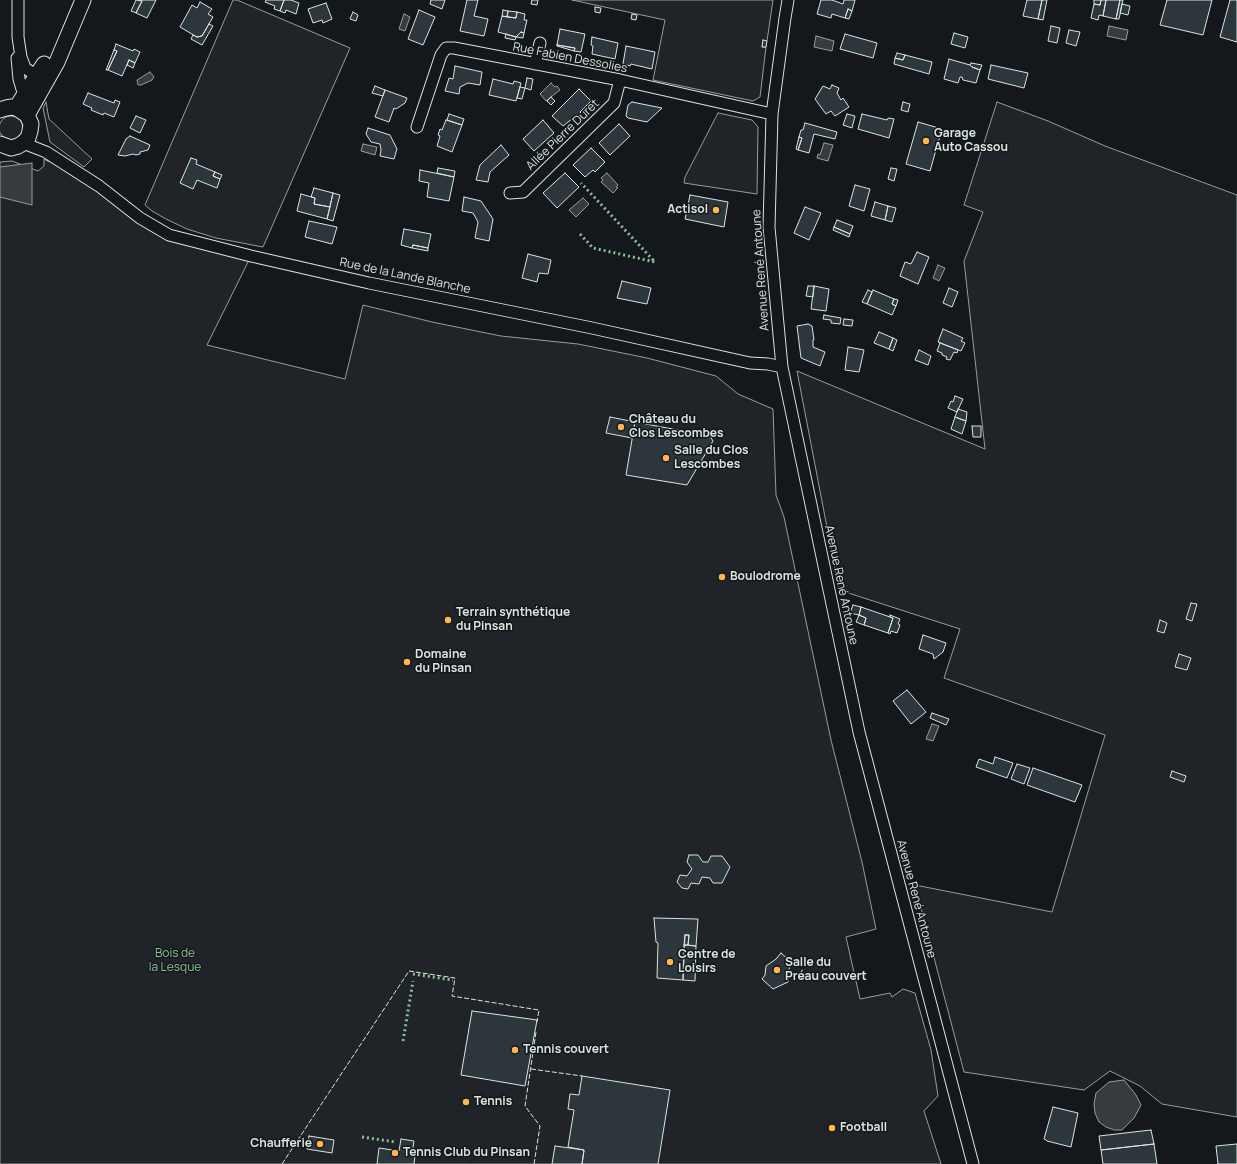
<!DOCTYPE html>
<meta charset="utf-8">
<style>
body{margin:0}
canvas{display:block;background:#14181c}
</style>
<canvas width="1237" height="1164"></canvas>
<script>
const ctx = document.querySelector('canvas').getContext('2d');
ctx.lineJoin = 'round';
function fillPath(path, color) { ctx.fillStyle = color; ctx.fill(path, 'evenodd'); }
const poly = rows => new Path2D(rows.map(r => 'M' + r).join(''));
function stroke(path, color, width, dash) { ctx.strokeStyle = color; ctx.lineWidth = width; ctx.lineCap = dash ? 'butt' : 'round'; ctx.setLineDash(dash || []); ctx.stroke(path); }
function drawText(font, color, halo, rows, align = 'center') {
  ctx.font = font + ' Manrope,sans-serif'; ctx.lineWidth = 3; ctx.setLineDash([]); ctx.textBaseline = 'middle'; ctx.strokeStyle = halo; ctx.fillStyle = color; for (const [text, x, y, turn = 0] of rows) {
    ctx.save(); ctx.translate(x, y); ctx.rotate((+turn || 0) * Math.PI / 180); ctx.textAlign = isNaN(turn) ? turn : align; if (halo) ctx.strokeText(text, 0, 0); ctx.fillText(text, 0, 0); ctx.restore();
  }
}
const green = poly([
 [233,0,237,0,350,48,263,247,216,238,187,229,166,219,152,211,145,205,233,0],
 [572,0,773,0,767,41,763,41,762,47,766,47,760,97,753,101,653,80,665,20,572,0],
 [46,102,49,119,92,159,84,167,50,142,43,108,46,102],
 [997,102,1048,121,1105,146,1237,195,1237,1117,1162,1104,1140,1086,1110,1071,1084,1090,964,1072,915,885,1052,912,1105,735,944,678,960,629,839,590,797,371,985,449,964,261,983,212,964,205,997,102],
 [718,113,752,120,758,127,757,194,684,183,685,177,718,113],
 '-1 128a12 12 0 1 1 24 0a12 12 0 1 1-24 0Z',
 [56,156,169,235,251,256,207,345,345,379,363,305,432,322,501,336,578,344,647,358,716,376,738,394,773,409,776,495,784,517,831,740,862,862,876,929,846,937,860,999,890,993,892,997,903,989,915,993,931,1050,938,1096,924,1111,941,1164,0,1164,0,162,12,161,38,171,44,166,44,159,49,162,56,156]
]);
fillPath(green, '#202428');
stroke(green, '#939e99', 1);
const water = poly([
 [404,14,410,17,405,31,399,29,404,14],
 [1109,26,1128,30,1126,40,1107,36,1109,26],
 [816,36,834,41,832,51,814,47,816,36],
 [150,72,154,77,152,80,141,85,138,85,137,80,150,72],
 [551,83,555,87,557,86,560,90,546,101,540,94,551,83],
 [824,143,833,145,828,161,817,158,818,154,820,155,824,143],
 [363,144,377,147,375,155,361,151,363,144],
 [32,163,32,205,0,197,0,167,32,163],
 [607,173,618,185,616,187,618,188,613,193,601,182,603,180,601,178,607,173],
 [583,198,589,204,576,217,569,210,583,198],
 [938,265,945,268,939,281,933,278,938,265],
 [932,724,939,726,933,741,926,739,932,724],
 [1124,1080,1136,1095,1141,1105,1134,1118,1122,1130,1114,1130,1106,1127,1099,1122,1095,1113,1094,1104,1096,1093,1109,1082,1124,1080]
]);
fillPath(water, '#363b3e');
stroke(water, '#939e99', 1);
const building = poly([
 [136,0,142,1,136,13,131,11,136,0],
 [139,0,156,0,147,18,136,13,142,1,139,0],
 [266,0,284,0,280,11,274,9,275,6,265,2,266,0],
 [284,0,291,0,299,3,296,14,286,10,285,13,280,11,284,0],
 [431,0,445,0,442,9,430,4,431,0],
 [467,0,478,0,474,16,488,19,484,36,460,31,467,0],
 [532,0,538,0,537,5,531,4,532,0],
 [821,0,832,0,843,4,844,0,855,0,852,11,848,9,845,18,832,14,831,18,817,14,821,0],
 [1027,0,1042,0,1038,19,1023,16,1027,0],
 [1042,0,1047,0,1043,20,1038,19,1042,0],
 [1094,0,1101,0,1100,5,1094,4,1094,0],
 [1101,0,1106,0,1103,16,1099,15,1098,20,1091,18,1094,4,1100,5,1101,0],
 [1106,0,1120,0,1116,19,1103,16,1106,0],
 [1120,0,1123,0,1119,19,1116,19,1120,0],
 [1167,0,1212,0,1203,35,1160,25,1167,0],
 [1230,0,1237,0,1237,42,1220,37,1230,0],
 [200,2,212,9,208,14,213,17,202,36,197,37,180,27,192,5,197,8,200,2],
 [326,3,332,19,323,23,322,20,313,23,308,9,326,3],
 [1122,4,1130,6,1128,15,1120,13,1122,4],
 [595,7,601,8,600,13,595,12,595,7],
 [848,9,852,11,849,19,845,18,848,9],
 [419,10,435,17,423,45,408,39,419,10],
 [503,10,508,11,507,17,502,16,503,10],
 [508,11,517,12,516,18,507,17,508,11],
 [353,12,358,15,356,21,350,19,353,12],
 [517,12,525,14,524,20,527,20,524,33,521,32,516,37,498,32,502,16,516,18,517,12],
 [632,14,637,15,636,20,631,19,632,14],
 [209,24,213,26,202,45,191,39,193,35,197,37,202,36,209,24],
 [1051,26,1060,28,1057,43,1048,41,1051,26],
 [560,29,585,34,581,52,574,51,575,48,557,45,560,29],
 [1069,30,1080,32,1076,46,1066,43,1069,30],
 [521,32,524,33,523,38,516,37,521,32],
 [954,33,968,37,965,48,951,44,954,33],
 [506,34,516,37,515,40,505,38,506,34],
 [845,34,877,43,873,58,840,49,845,34],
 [592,37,618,43,615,59,592,54,593,46,591,45,592,37],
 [763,40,767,41,766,47,762,47,763,40],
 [116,44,133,51,134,49,140,52,135,63,129,60,122,76,108,70,117,51,114,50,116,44],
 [557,45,575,48,574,51,557,46,557,45],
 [626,46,655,52,652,69,631,64,630,66,623,64,626,46],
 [114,50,117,51,108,70,106,70,114,50],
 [897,53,905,55,903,60,895,58,897,53],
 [905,55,932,62,929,74,894,64,895,58,903,60,905,55],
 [949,59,970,65,972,67,980,70,976,83,963,80,962,77,960,77,958,83,944,79,949,59],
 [129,60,135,63,133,68,127,65,129,60],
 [971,63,982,65,980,70,972,67,970,65,971,63],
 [991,65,1028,73,1024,88,988,79,991,65],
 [455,66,482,72,480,85,468,83,460,87,459,94,445,91,449,78,453,79,455,66],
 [527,78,533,79,531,90,525,88,527,78],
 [493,79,513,84,514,81,521,83,516,101,489,95,493,79],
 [832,85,839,88,837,93,841,100,843,98,849,107,835,116,831,111,826,114,815,99,823,86,830,89,832,85],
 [375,86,385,90,383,96,372,93,375,86],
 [520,87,525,88,522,99,517,98,520,87],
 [579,89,591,101,580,112,581,113,574,120,573,118,563,126,552,116,579,89],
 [385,90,407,98,405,103,396,109,394,108,389,122,375,117,385,90],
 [88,93,114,103,115,100,120,102,114,117,104,113,103,115,91,110,92,108,83,104,88,93],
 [551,97,555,101,551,105,547,101,551,97],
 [632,102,662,108,647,122,628,118,626,116,628,105,632,102],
 [903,102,910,104,908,112,901,110,903,102],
 [449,114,464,119,462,125,447,120,449,114],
 [847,114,855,116,852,128,843,125,847,114],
 [862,114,887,120,888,118,894,119,889,138,858,129,862,114],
 [136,116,146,120,140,133,130,128,136,116],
 [446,120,462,125,452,152,437,146,440,136,438,135,440,129,442,130,446,120],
 [543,120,554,133,534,151,523,139,543,120],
 [918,122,942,129,930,171,906,164,918,122],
 [805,123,837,132,835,139,814,134,809,153,798,150,802,138,799,137,801,130,803,130,805,123],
 [619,124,630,136,610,155,599,143,619,124],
 [368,128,390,135,397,149,394,159,380,156,381,150,380,144,371,142,366,134,368,128],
 [130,136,150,145,148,150,140,152,140,154,136,155,133,154,125,156,118,155,126,139,130,136],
 [799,137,802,138,798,150,796,149,799,137],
 [501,145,509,155,490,172,488,182,476,180,480,165,501,145],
 [591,148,605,162,595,172,593,170,585,177,573,165,591,148],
 [191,158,197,160,196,164,215,172,213,176,220,179,217,188,197,180,193,189,180,183,191,158],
 [438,168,455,171,454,177,437,173,438,168],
 [891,168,897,169,894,181,888,179,891,168],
 [420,170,454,177,449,201,427,197,429,183,419,181,420,170],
 [215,172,222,175,220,179,213,176,215,172],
 [565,173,579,187,557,208,543,193,565,173],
 [855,185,870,189,864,211,849,206,855,185],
 [314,188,333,193,330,207,314,204,315,198,311,197,314,188],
 [333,193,340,195,333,221,327,219,333,193],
 [301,194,315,198,314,204,330,207,327,219,297,211,301,194],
 [690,195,728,202,724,227,685,219,690,195],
 [464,197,481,201,493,219,489,241,475,238,478,222,473,213,462,211,464,197],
 [875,202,888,206,885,220,871,216,875,202],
 [888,206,896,208,892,222,885,220,888,206],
 [805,207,821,213,809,240,794,233,805,207],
 [837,220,853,226,850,234,834,227,837,220],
 [309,221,337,227,332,244,305,237,309,221],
 [834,227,850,234,849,237,833,230,834,227],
 [404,229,431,234,428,248,413,245,412,248,401,245,404,229],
 [413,245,428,248,428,251,412,248,413,245],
 [917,252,929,257,918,284,900,276,905,262,911,264,917,252],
 [528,254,551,260,548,274,539,273,537,282,522,278,528,254],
 [622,281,651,288,647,304,617,298,622,281],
 [808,286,814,286,813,297,806,296,808,286],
 [814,286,829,289,826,311,811,309,814,286],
 [949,288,958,292,952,307,943,303,949,288],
 [868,290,872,292,867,304,862,302,868,290],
 [873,290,894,299,892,304,896,306,892,315,867,304,873,290],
 [894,299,898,300,896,306,892,304,894,299],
 [824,315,841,318,840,324,831,323,831,320,823,319,824,315],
 [844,319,853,320,852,326,843,325,844,319],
 [808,324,812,326,814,340,813,340,813,347,825,352,820,366,801,358,797,326,808,324],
 [943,329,963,338,961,341,965,343,961,351,938,342,943,329],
 [879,332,893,338,889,349,874,343,879,332],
 [893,338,897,340,893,351,889,349,893,338],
 [940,343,958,350,957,353,954,352,950,360,946,359,947,357,942,355,942,353,937,351,940,343],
 [848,347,864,350,859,372,845,370,848,347],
 [919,350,931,356,928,365,915,360,919,350],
 [955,396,963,399,957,412,948,408,951,401,953,402,955,396],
 [958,409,967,412,966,421,955,417,958,409],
 [610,417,635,422,632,438,606,433,610,417],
 [955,417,966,421,962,434,951,429,955,417],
 [635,422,710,436,713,441,687,485,626,475,635,422],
 [972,426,981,426,981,437,973,437,972,426],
 [1191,603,1197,604,1192,621,1186,619,1191,603],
 [853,605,861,607,859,615,850,613,853,605],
 [861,607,893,618,888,633,864,625,866,618,859,615,861,607],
 [859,615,866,618,864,625,856,622,859,615],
 [890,615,900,619,898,624,900,625,897,633,891,631,890,634,888,633,893,618,890,617,890,615],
 [1160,620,1167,623,1164,633,1157,631,1160,620],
 [923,635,946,643,943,652,934,659,933,654,919,649,923,635],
 [1179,654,1191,658,1187,670,1175,667,1179,654],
 [907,690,926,712,911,724,893,701,907,690],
 [932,713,949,719,946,725,930,718,932,713],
 [995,757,1013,763,1007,778,976,767,979,759,993,764,995,757],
 [1017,764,1030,768,1024,784,1011,779,1017,764],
 [1033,768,1082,785,1075,802,1027,785,1033,768],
 [1172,771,1186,776,1184,782,1170,777,1172,771],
 [689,855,698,855,703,862,708,862,711,856,722,856,730,867,722,883,713,883,710,878,702,877,699,884,691,883,688,889,682,888,677,882,680,875,687,876,692,869,687,862,689,855],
 [654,918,698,919,696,946,688,945,689,935,685,935,683,980,657,978,658,943,656,942,654,918],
 [685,935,689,935,688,945,684,945,685,935],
 [684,945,696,946,695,981,683,980,684,945],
 [781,953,790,961,788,982,773,989,762,979,765,975,766,966,776,959,781,953],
 [472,1011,537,1020,525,1086,461,1075,472,1011],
 [582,1076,670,1090,658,1164,582,1164,584,1150,568,1147,574,1110,568,1109,570,1094,579,1095,582,1076],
 [1053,1107,1078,1113,1071,1147,1047,1141,1046,1140,1044,1139,1053,1107],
 [1151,1130,1154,1144,1101,1150,1099,1136,1151,1130],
 [309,1136,334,1140,332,1153,307,1149,309,1136],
 [401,1139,414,1141,412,1154,415,1155,414,1164,377,1164,379,1148,399,1151,401,1139],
 [1154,1144,1157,1164,1103,1164,1101,1150,1154,1144],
 [1237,1144,1237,1164,1218,1164,1216,1146,1237,1144],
 [555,1146,584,1150,582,1164,552,1164,555,1146]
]);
fillPath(building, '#2c363c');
stroke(building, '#d8e6dc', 1);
const street = poly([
 [18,0,18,37,21,57,25,68,37,76],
 [788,0,785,18,772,114,769,227,782,367,859,732,973,1164],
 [17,58,19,79,24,96],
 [535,64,540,43],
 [417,127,441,55,446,48,454,48,620,80,772,114],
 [23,143,46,152,99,186,140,218,169,235,251,256,369,283,592,328,750,363,768,364,782,367],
 [510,193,523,192,614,103,620,80]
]);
const secondary = poly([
 [16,108,44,64],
 [0,110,6,108,12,107,18,109,27,115,31,124,30,131,28,138,23,143,18,146,11,148,0,144],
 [27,115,57,62,83,0]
]);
stroke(street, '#d8e6dc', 13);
stroke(secondary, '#d8e6dc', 17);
stroke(street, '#14181c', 11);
stroke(secondary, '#14181c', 15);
stroke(poly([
 [580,234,593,248,655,262,581,183],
 [413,974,453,980],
 [403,1041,413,981],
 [362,1137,396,1142]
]), '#8ac095', 3, [2, 3]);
stroke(poly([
 [531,1069,582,1076],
 [282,1164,409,971,455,978,452,996,539,1010,537,1022],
 [534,1164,540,1126,525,1106,536,1032]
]), '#d8e6dc', 1, [5, 2]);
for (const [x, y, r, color] of [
 [926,141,4,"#ffb74d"],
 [716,210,4,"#ffb74d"],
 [621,427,4,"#ffb74d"],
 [666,458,4,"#ffb74d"],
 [722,577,4,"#ffb74d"],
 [448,620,4,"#ffb74d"],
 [407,662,4,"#ffb74d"],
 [670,962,4,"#ffb74d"],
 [777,970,4,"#ffb74d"],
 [515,1050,4,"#ffb74d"],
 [466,1102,4,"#ffb74d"],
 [832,1128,4,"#ffb74d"],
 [320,1144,4,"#ffb74d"],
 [395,1153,4,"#ffb74d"]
]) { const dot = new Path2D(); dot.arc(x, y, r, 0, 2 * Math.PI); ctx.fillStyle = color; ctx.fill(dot); stroke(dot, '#14181c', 1.5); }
drawText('12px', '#d8e6dc', '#14181c', [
 ["Rue Fabien Dessolies",570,58,11],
 ["Allée Pierre Duret",563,135,-44],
 ["Avenue René Antoune",761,270,-94],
 ["Rue de la Lande Blanche",405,276,12],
 ["Avenue René Antoune",841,585,78],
 ["Avenue René Antoune",916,899,75]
]);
drawText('bold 12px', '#d8e6dc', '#14181c', [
 ["Garage",934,134],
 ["Auto Cassou",934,148],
 ["Actisol",708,210,"right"],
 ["Château du",629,420],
 ["Clos Lescombes",629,434],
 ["Salle du Clos",674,451],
 ["Lescombes",674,465],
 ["Boulodrome",730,577],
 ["Terrain synthétique",456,613],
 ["du Pinsan",456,627],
 ["Domaine",415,655],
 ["du Pinsan",415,669],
 ["Centre de",678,955],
 ["Loisirs",678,969],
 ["Salle du",785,963],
 ["Préau couvert",785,977],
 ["Tennis couvert",523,1050],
 ["Tennis",474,1102],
 ["Football",840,1128],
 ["Chaufferie",312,1144,"right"],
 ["Tennis Club du Pinsan",403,1153]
], 'left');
drawText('12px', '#8ac095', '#14181c', [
 ["Bois de",175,954],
 ["la Lesque",175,968]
]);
</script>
